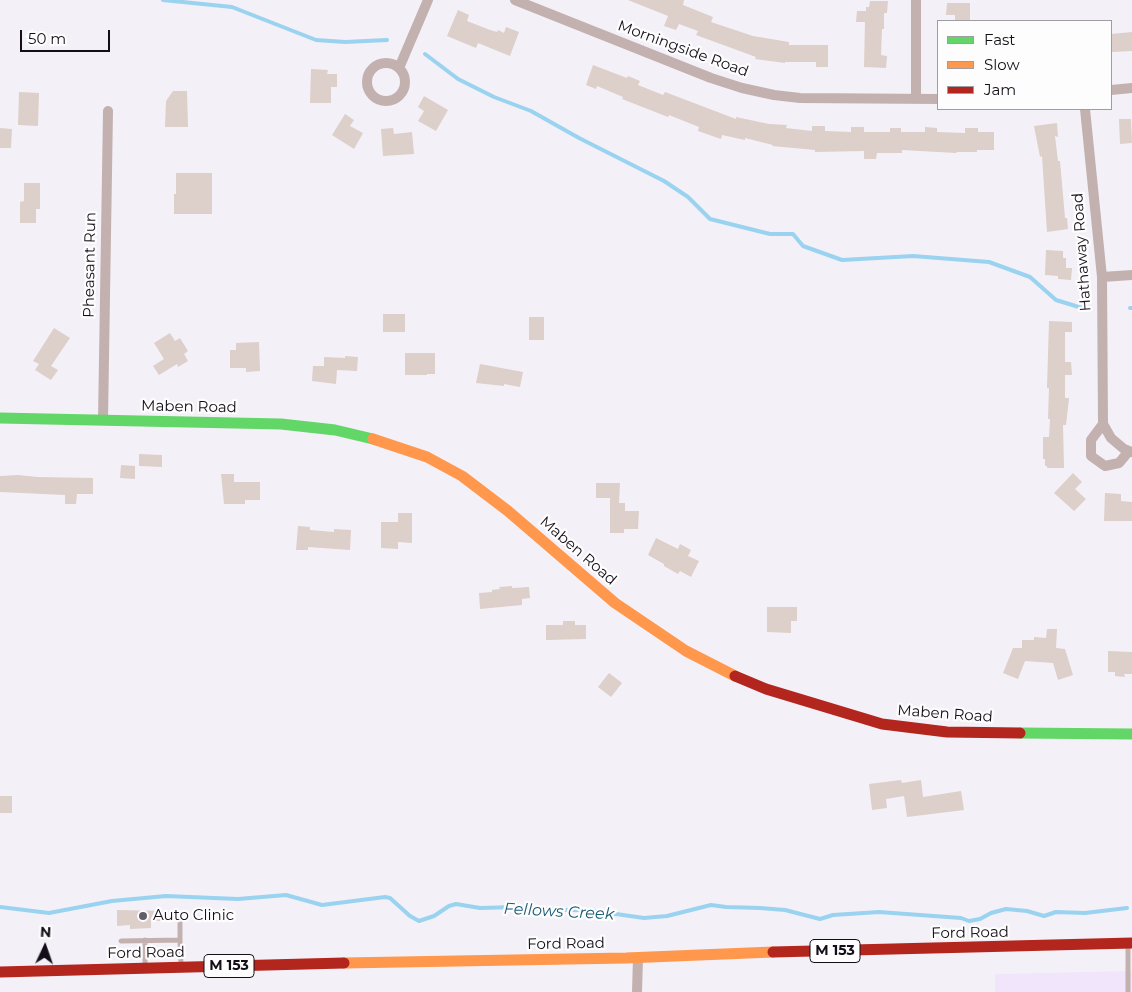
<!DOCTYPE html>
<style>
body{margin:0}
#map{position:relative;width:1132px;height:992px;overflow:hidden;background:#f4f0f8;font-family:Montserrat,sans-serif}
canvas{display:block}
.legend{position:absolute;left:937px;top:20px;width:175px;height:90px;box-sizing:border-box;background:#fdfdfd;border:1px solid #9f9da1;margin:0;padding:6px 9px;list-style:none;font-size:15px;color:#130e17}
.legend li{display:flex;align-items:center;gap:10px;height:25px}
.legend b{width:25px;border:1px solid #9f9da1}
.north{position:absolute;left:20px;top:922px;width:50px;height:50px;-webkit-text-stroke:4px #fdfdfd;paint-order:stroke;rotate:3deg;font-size:14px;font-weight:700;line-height:20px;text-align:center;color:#130e17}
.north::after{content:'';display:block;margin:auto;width:18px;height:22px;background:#130e17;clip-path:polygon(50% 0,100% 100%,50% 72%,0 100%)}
.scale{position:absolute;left:20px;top:30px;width:90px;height:22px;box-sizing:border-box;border:2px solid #130e17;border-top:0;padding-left:6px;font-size:15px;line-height:18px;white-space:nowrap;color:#130e17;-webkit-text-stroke:4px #fdfdfd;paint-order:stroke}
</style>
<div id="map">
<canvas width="1132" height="992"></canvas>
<ul class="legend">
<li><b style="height:6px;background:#63d668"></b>Fast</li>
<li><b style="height:6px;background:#ff974d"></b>Slow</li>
<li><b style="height:6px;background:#b3261e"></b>Jam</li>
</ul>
<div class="north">N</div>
<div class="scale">50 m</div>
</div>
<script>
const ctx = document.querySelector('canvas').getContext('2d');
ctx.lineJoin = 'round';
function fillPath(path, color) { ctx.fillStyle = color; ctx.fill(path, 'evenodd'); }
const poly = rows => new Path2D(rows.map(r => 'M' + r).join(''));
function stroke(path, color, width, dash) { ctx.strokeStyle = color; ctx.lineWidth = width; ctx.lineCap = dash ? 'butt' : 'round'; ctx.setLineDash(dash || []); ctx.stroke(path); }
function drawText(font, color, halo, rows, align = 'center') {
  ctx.font = font + ' Montserrat,sans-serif'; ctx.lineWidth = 4.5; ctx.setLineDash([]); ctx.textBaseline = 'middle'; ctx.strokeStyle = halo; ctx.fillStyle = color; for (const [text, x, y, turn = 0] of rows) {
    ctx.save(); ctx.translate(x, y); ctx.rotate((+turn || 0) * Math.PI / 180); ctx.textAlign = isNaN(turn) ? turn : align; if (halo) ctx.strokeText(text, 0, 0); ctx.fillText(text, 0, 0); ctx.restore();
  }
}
fillPath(poly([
 [1132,971,1132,992,995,992,995,974]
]), '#f1e5fb');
stroke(poly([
 [163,0,232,7,316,40,345,42,387,40],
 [425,54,458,79,494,97,531,111,579,138,664,181,688,197,710,219,770,234,793,234,803,246,842,260,913,256,989,262,1030,277,1056,300,1082,308],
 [1130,308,1132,308],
 [0,907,49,913,112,901,166,896,238,899,286,895,322,905,385,897,390,898,410,916,419,921,434,916,449,906,456,904,480,908,516,907,559,910,588,910,644,918,667,916,711,905,726,907,760,908,785,910,820,919,833,915,879,912,961,918,969,921,980,919,991,913,1006,909,1027,911,1044,916,1056,912,1085,913,1127,908]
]), '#99d3f0', 4);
fillPath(poly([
 [628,0,684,0,683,5,713,17,711,22,753,36,789,42,789,45,828,45,828,67,816,67,816,62,785,62,785,63,755,59,756,57,696,35,698,31,679,24,676,30,664,26,668,16],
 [870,1,888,1,887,13,884,13,884,29,882,29,881,55,887,56,886,68,864,67,865,22,856,22,857,11,866,11,866,7,869,7],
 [947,3,970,3,970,21,955,21,955,15,946,15],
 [458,10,469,15,467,21,490,30,497,32,498,30,504,33,506,27,519,32,510,56,478,43,476,48,447,36],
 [1132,32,1132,51,1111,52,1111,34],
 [593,65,627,78,628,76,640,81,638,85,663,95,665,92,736,119,736,117,769,124,787,125,786,128,812,131,812,126,825,126,825,131,851,132,851,127,864,127,864,132,890,132,890,128,901,128,901,132,925,132,925,127,937,128,937,132,965,133,965,128,978,128,978,132,994,132,994,150,977,150,977,152,957,152,956,153,902,150,902,153,877,153,876,159,864,159,864,151,815,152,815,150,772,146,773,145,745,138,745,140,722,135,721,139,698,131,699,127,669,115,668,117,622,99,623,97,597,86,596,89,586,85],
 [311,69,328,70,327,74,337,74,337,87,331,87,331,103,310,103],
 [173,91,187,91,188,127,165,127,166,101],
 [19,92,39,93,38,126,18,125],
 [424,96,448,110,436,131,418,121,424,111,418,107],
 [345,114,354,120,350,126,363,133,354,149,332,135],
 [1119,119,1131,119,1132,143,1120,144],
 [1057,123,1058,137,1055,136,1058,161,1060,161,1065,218,1067,218,1068,229,1047,232,1042,156,1040,157,1034,126],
 [0,128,12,129,11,148,0,148],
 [393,128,394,134,412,132,414,154,383,156,381,129],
 [176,173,212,173,212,214,174,214,174,194,176,194],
 [24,183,40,183,40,209,36,209,36,223,20,223,20,202,24,201],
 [1046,250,1063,251,1063,258,1066,258,1066,268,1072,268,1071,280,1058,279,1058,276,1045,275],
 [383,314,405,314,405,332,383,332],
 [529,317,544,317,544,340,529,340],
 [1049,321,1072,322,1072,332,1065,332,1065,362,1071,362,1072,375,1065,375,1065,398,1069,398,1066,425,1063,425,1064,468,1047,468,1047,466,1045,466,1045,459,1043,459,1043,437,1049,437,1050,419,1048,419,1049,388,1047,388],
 [54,328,70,338,51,366,58,370,51,380,35,370,39,364,33,361],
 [170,333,175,341,180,338,188,351,184,354,188,361,178,367,177,364,159,375,153,366,164,359,154,343],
 [259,342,260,371,246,372,246,368,230,368,230,350,236,350,236,343],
 [405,353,435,353,435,374,427,374,427,375,405,375],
 [345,356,358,357,357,371,337,370,336,384,312,381,313,366,324,366,324,357,345,358],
 [480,364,523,372,520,387,504,384,504,386,476,383],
 [139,454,162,455,162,467,139,466],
 [121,465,135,466,135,479,120,478],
 [1073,473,1082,482,1075,489,1086,499,1074,511,1054,493],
 [221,474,234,474,234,482,260,482,260,500,245,500,245,504,224,504],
 [18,475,37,477,93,478,93,494,77,494,76,504,65,504,65,495,0,492,0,476],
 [596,483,620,483,619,503,625,503,625,511,639,511,638,529,624,529,624,533,610,533,610,498,596,498],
 [1105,493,1121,494,1121,501,1132,502,1132,521,1104,521],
 [398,513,412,513,412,543,398,542,398,549,381,548,381,522,398,522],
 [298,526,310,527,310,530,334,532,334,529,351,530,350,550,308,547,308,550,296,550],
 [656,538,678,549,680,544,691,550,688,556,699,561,691,577,680,571,678,574,664,566,664,564,648,555],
 [512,586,512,588,529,587,530,598,522,599,522,605,480,609,479,593,492,592,492,590,500,589,499,587],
 [767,607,797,607,797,621,791,621,791,633,767,632],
 [563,621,575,621,575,625,586,625,586,639,546,640,546,625,563,625],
 [1047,629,1057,629,1056,648,1065,649,1073,675,1058,680,1053,663,1025,661,1018,679,1003,673,1013,648,1022,648,1022,640,1034,640,1034,637,1046,638],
 [1108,651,1132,652,1132,674,1124,674,1125,677,1115,676,1115,672,1108,672],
 [609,673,622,683,611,697,598,687],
 [901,780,902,783,921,780,923,797,961,791,964,810,907,817,904,796,886,799,887,808,872,810,869,784],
 [0,796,12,796,12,813,0,813],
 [117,910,168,911,168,921,151,921,151,928,130,929,130,925,117,926]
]), '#ddcfc9');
stroke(poly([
 [145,940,145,965],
 [180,940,181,964],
 [121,941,180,940,180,916],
 [1128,946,1128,992]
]), '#c3b1b0', 5);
stroke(poly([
 [515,0,711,78,742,88,774,95,800,98,938,99],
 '367 82a19 19 0 1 1 38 0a19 19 0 1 1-38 0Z',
 [399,68,428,0],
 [1111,90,1132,88],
 [916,99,916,0],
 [1085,109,1102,277,1103,424,1111,438,1124,449,1132,452],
 [1102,277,1132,275],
 [103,420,108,111],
 [1103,424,1091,440,1091,456,1105,466,1119,463,1129,451],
 [637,992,638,958]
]), '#c3b1b0', 10);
stroke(poly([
 [0,418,281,424,335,430,373,439],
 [1020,733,1132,734]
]), '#63d668', 11);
stroke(poly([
 [373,439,427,457,462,476,508,511,615,603,686,651,735,676],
 [344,963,626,958,773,952]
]), '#ff974d', 11);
stroke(poly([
 [735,676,766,689,882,724,947,732,1020,733],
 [773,952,1132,943],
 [0,972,344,963]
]), '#b3261e', 11);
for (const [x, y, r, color] of [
 [143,916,5,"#625d66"]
]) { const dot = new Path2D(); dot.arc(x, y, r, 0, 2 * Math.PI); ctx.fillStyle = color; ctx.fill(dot); stroke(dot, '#fdfdfd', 2); }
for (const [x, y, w] of [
 [835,951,50],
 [229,966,50]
]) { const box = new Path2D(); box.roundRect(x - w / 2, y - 11.5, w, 23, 4); ctx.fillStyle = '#fdfdfd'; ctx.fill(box); stroke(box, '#130e17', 1); }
drawText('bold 14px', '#130e17', null, [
 ["M 153",835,951],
 ["M 153",229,966]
]);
drawText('15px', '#130e17', '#fdfdfd', [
 ["Morningside Road",683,49,20],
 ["Hathaway Road",1082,252,-94],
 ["Pheasant Run",90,265,-89],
 ["Maben Road",189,407,1],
 ["Maben Road",578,551,41],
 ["Maben Road",945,714,4],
 ["Ford Road",970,933,-1],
 ["Ford Road",566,944,-1],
 ["Ford Road",146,953,-1]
]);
drawText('15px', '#130e17', '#fdfdfd', [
 ["Auto Clinic",153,916]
], 'left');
drawText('italic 16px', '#165a74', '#fdfdfd', [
 ["Fellows Creek",559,912,3]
]);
</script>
